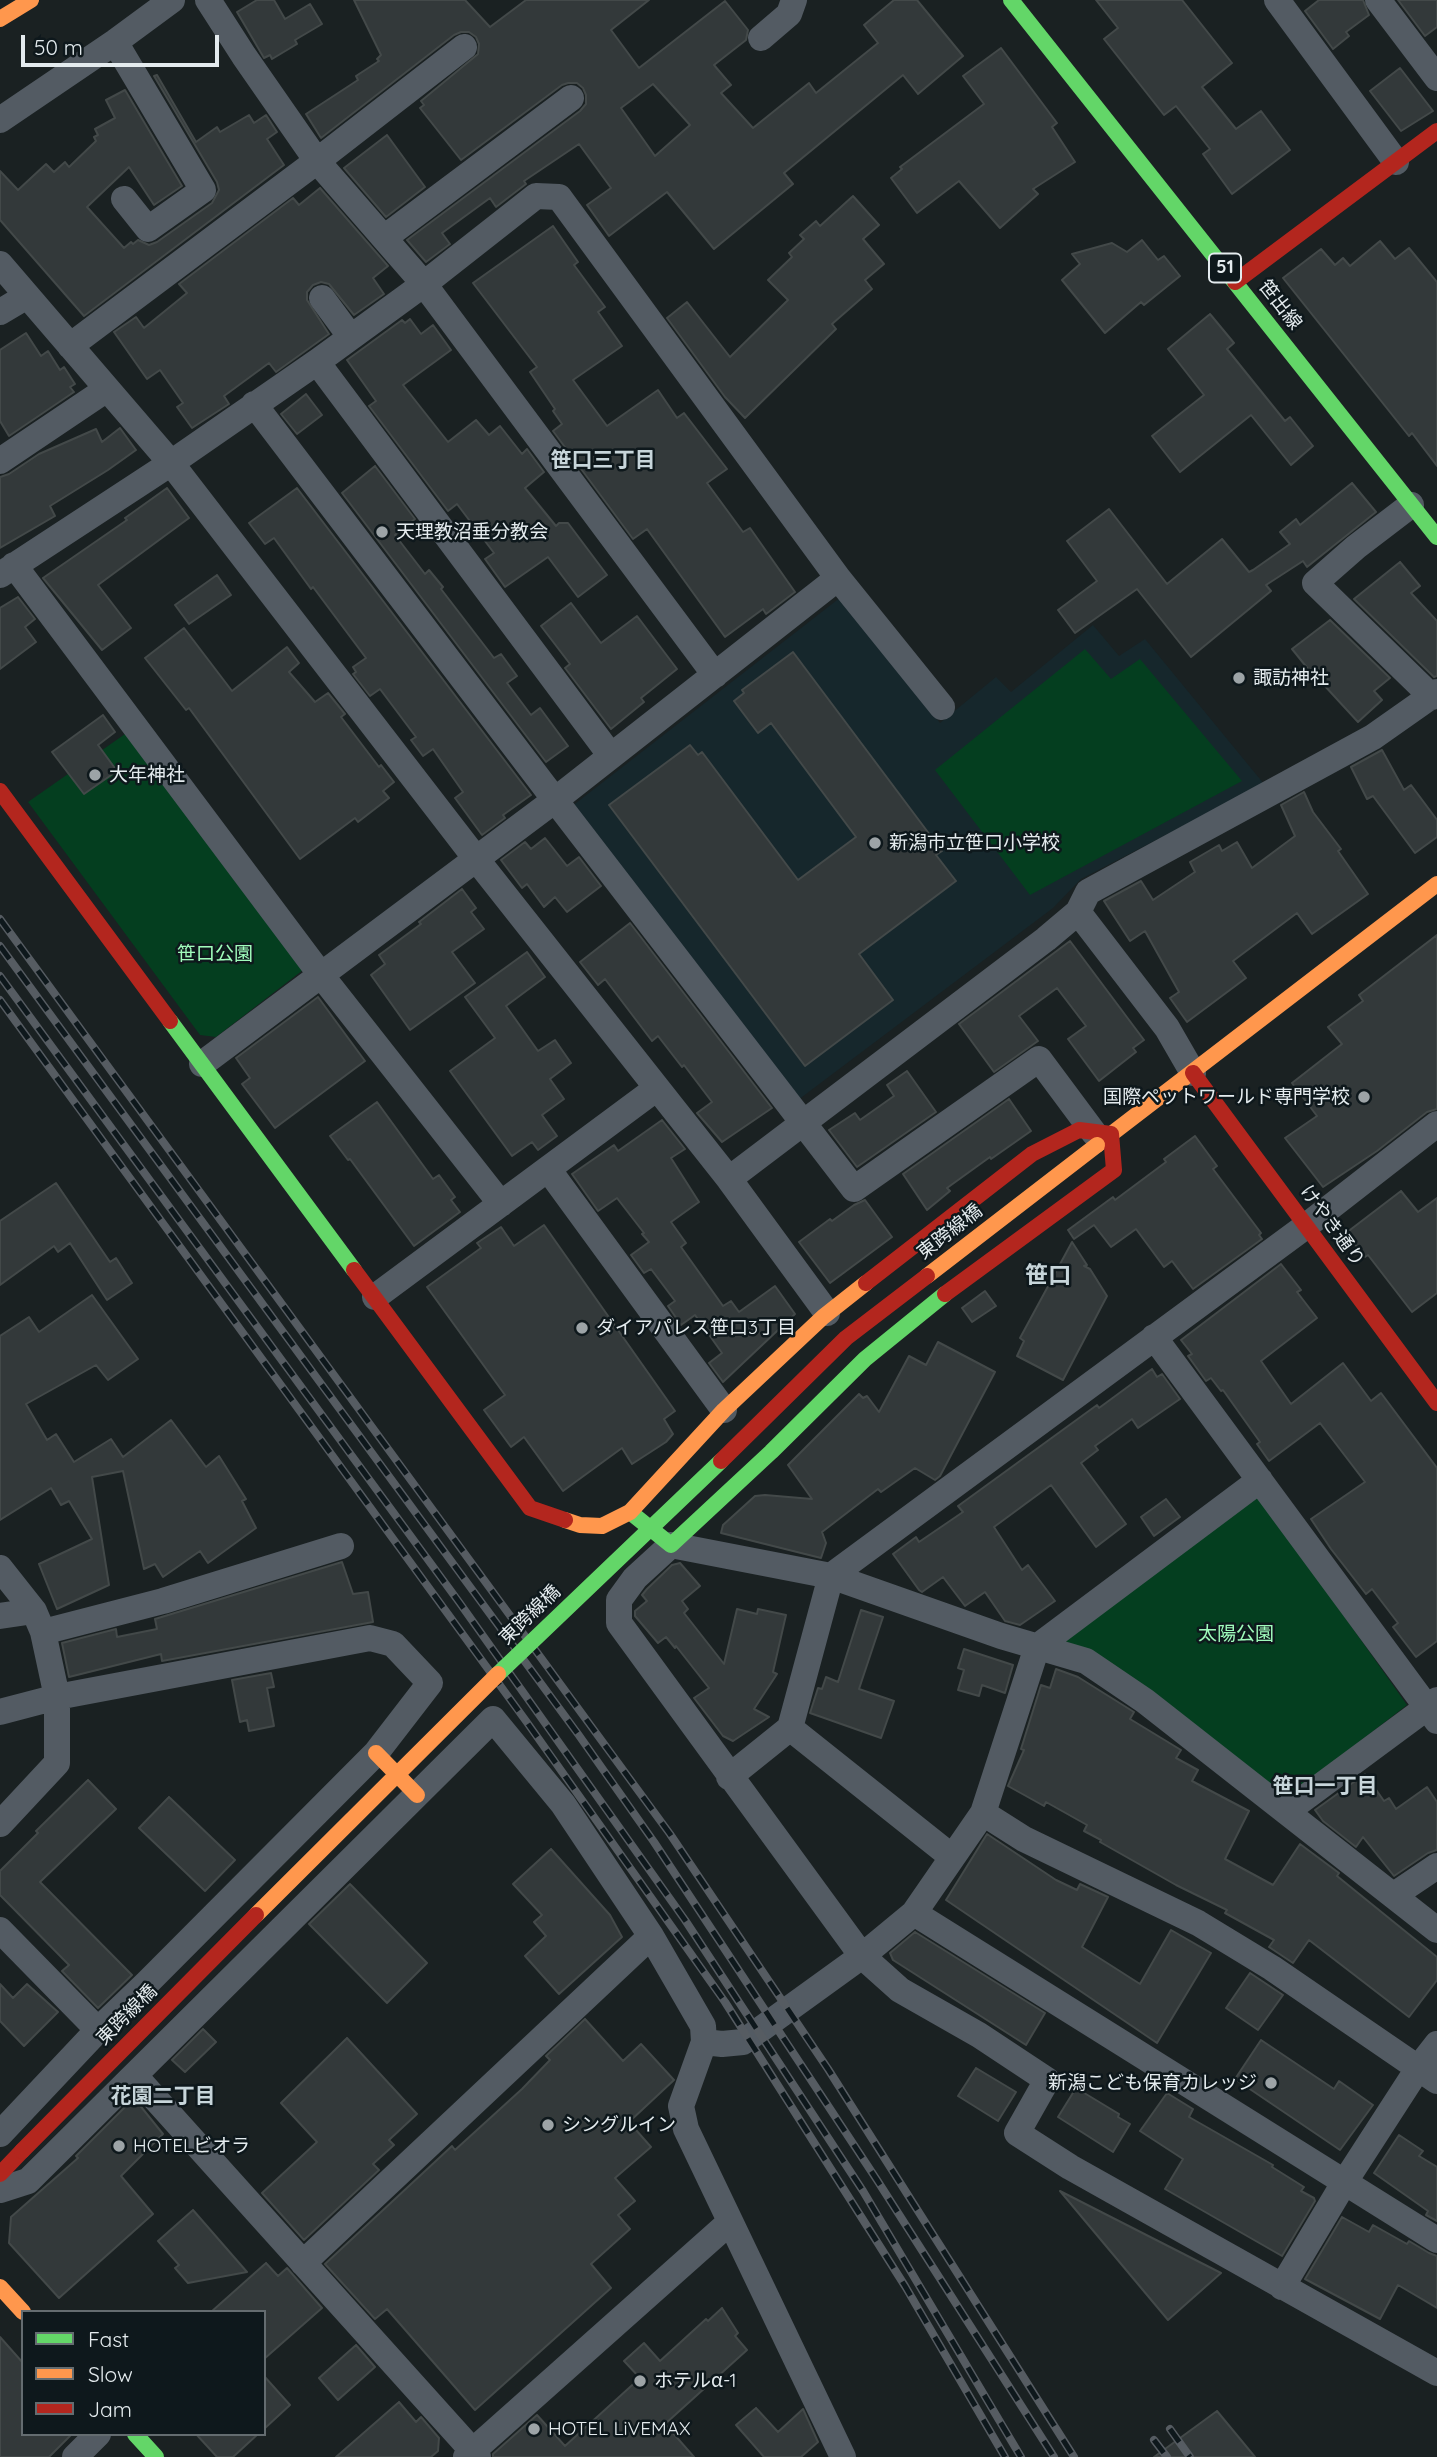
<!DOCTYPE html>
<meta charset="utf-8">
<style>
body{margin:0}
#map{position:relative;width:1437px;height:2457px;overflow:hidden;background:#1a2122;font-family:Quicksand,sans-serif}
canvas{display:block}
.legend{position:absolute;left:21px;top:2310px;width:245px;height:126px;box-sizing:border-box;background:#0e181c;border:2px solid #646c70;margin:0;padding:9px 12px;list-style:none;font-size:21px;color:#e4ebee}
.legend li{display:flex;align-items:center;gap:14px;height:35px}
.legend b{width:35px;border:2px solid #646c70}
.scale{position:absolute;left:21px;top:35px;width:198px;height:32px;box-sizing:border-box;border:4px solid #e4ebee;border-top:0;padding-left:9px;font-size:21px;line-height:24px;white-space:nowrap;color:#e4ebee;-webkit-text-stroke:5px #0e181c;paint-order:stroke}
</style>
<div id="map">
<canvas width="1437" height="2457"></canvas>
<ul class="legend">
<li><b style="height:9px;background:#63d668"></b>Fast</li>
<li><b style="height:9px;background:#ff974d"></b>Slow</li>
<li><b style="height:9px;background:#b3261e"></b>Jam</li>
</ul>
<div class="scale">50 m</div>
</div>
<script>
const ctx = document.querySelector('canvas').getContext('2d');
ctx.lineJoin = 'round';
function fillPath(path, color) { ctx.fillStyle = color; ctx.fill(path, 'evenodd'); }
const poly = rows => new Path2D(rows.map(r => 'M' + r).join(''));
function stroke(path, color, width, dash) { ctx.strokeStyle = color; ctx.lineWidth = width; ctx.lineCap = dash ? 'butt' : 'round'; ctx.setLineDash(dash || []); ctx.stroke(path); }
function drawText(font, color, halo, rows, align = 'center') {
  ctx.font = font + ' Quicksand,"Noto Sans JP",sans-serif'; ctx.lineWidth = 5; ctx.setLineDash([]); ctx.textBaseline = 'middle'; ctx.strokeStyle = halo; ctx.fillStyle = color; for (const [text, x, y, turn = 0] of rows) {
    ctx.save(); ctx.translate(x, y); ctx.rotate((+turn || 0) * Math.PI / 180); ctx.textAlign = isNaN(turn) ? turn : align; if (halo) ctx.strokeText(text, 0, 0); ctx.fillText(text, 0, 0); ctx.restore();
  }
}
fillPath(poly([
 [841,597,940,723,996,677,1011,692,1093,625,1119,656,1145,639,1264,784,1081,879,1053,908,798,1100,571,807]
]), '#16272c');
fillPath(poly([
 [1085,649,1111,679,1140,659,1242,781,1030,895,935,770],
 [125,734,303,970,216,1037,200,1035,28,802],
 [1259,1496,1407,1705,1286,1798,1107,1663,1061,1639]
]), '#043e1f');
const building = poly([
 [257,0,274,0,285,19,310,4,322,24,295,40,297,44,272,59,270,55,264,58,237,12,257,0],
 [354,0,465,0,490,27,526,0,649,0,611,30,639,68,725,1,748,30,746,40,714,65,731,85,721,93,753,128,809,83,816,93,878,43,864,25,894,0,917,0,963,56,918,94,903,75,784,173,793,184,714,249,667,192,609,236,587,205,611,188,579,144,524,181,526,184,496,207,490,198,442,233,450,244,426,262,407,240,580,111,586,104,586,95,583,88,577,83,568,83,562,85,461,160,420,108,424,105,421,101,478,54,479,44,476,37,469,32,461,32,454,35,321,138,306,114,358,80,356,76,379,61,377,59,381,55,354,0],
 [653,84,690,125,655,156,621,108,653,84],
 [1096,0,1182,0,1232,63,1202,87,1236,129,1261,111,1290,150,1232,194,1203,154,1210,149,1176,106,1164,115,1104,39,1118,28,1096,0],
 [1319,0,1363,0,1369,15,1346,32,1349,36,1333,49,1305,11,1319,0],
 [1398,0,1437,0,1437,27,1425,36,1398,0],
 [1001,48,1057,123,1052,127,1075,162,1033,189,1038,194,1000,228,959,181,917,213,891,178,902,169,900,167,984,104,963,76,1001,48],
 [1400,68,1433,111,1401,131,1370,91,1400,68],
 [157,75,196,142,217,127,220,132,249,115,254,123,266,115,277,132,267,139,284,165,84,316,0,220,0,171,18,190,46,164,54,172,65,162,69,167,96,141,94,137,98,135,95,129,115,118,106,100,125,90,182,186,154,205,129,167,87,207,124,248,131,242,133,244,138,240,149,245,157,242,212,203,219,190,217,182,154,76,157,75],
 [387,135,425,187,386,217,344,168,387,135],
 [320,188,388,266,373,278,384,294,354,315,329,284,321,282,313,285,307,292,307,300,329,334,276,372,269,363,224,396,229,404,192,428,177,407,183,403,160,370,147,379,114,332,136,317,144,328,187,293,179,284,293,198,299,205,320,188],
 [853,196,879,225,863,239,884,264,865,280,872,289,832,324,836,329,745,418,725,397,667,318,687,302,730,357,788,300,768,280,792,257,789,253,804,239,800,235,816,221,820,226,853,196],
 [553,226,578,262,574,265,605,307,598,312,622,346,573,380,607,426,658,390,677,418,684,413,727,469,707,483,743,532,750,528,795,592,766,614,763,609,725,637,647,529,633,539,553,431,562,424,553,411,555,409,530,372,537,367,473,283,553,226],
 [1142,240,1158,260,1164,256,1180,276,1144,305,1141,302,1105,333,1062,280,1080,264,1072,254,1112,243,1127,252,1142,240],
 [1380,241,1395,259,1409,248,1437,282,1437,466,1412,433,1409,436,1283,278,1321,249,1335,265,1343,258,1350,266,1380,241],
 [1210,314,1234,343,1227,349,1285,421,1290,417,1313,446,1291,465,1251,415,1180,472,1152,436,1204,395,1168,349,1210,314],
 [410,319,421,334,433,325,451,350,403,385,448,442,476,420,489,435,500,426,522,454,527,449,544,472,525,488,556,526,559,523,568,523,607,575,578,597,548,557,505,587,485,559,494,553,457,504,448,511,369,406,376,401,347,360,402,320,405,323,410,319],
 [26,333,41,356,48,351,60,370,64,367,75,384,70,387,74,392,9,436,0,421,0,350,26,333],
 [306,394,322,415,297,434,281,414,306,394],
 [120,428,136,450,108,470,50,506,55,516,0,548,0,477,9,474,39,454,96,429,102,442,120,428],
 [375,466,415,519,395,535,425,574,429,570,443,587,441,589,494,658,501,654,517,676,507,683,531,715,540,708,568,746,546,762,342,493,375,466],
 [1352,483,1376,512,1307,567,1303,561,1266,585,1271,591,1191,657,1137,589,1075,633,1058,610,1097,581,1067,541,1109,509,1167,584,1222,539,1249,572,1253,570,1290,544,1280,532,1296,519,1300,525,1352,483],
 [167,488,189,518,98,585,131,628,102,650,43,578,127,520,125,518,167,488],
 [297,488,531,795,503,815,505,818,482,835,455,798,463,792,433,749,423,756,411,740,416,737,380,689,370,696,353,674,356,672,353,667,366,658,313,587,311,589,274,538,265,544,249,523,297,488],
 [1400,562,1420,586,1411,593,1437,621,1437,676,1434,677,1354,599,1400,562],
 [217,575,231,595,189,624,175,605,217,575],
 [18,597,35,619,25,627,36,642,0,669,0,608,18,597],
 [571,603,601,643,637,616,677,669,641,698,644,702,611,729,565,668,570,664,541,626,571,603],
 [1330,620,1390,678,1374,691,1382,700,1358,722,1323,684,1321,685,1292,649,1330,620],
 [184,628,232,691,287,647,299,663,289,672,315,702,328,693,345,714,341,717,379,767,381,765,394,782,383,791,389,798,358,822,355,818,300,859,189,708,186,710,145,658,184,628],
 [793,652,942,851,936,855,956,881,859,954,893,1000,805,1066,609,805,690,745,698,755,702,752,798,880,856,837,771,723,758,733,734,701,744,693,742,690,793,652],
 [103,715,115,732,98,745,117,771,84,794,52,752,103,715],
 [1382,750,1404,790,1411,785,1437,820,1437,837,1415,853,1373,796,1367,799,1351,767,1382,750],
 [1304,792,1313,812,1341,849,1338,851,1368,894,1312,934,1297,913,1233,961,1246,978,1187,1022,1170,998,1179,992,1145,931,1130,941,1104,901,1141,881,1153,900,1195,872,1190,862,1219,845,1222,851,1237,842,1252,868,1295,836,1281,805,1304,792],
 [545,838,567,866,579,857,601,886,567,912,555,897,544,907,527,884,522,888,501,860,525,842,531,849,545,838],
 [462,889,476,908,471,912,484,929,452,952,475,983,410,1030,371,975,385,964,379,955,421,924,419,922,462,889],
 [630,923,772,1108,722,1142,697,1113,712,1102,684,1065,682,1067,658,1036,652,1041,605,979,598,985,580,962,630,923],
 [1437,935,1437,1109,1427,1112,1377,1151,1323,1187,1285,1138,1317,1116,1292,1083,1342,1044,1328,1027,1363,1001,1359,995,1437,935],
 [1070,941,1144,1040,1133,1048,1136,1052,1099,1081,1068,1039,1086,1026,1057,988,1019,1016,1038,1041,994,1072,959,1024,1070,941],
 [527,952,545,977,506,1006,538,1051,555,1040,571,1063,550,1079,564,1099,542,1115,557,1136,538,1150,532,1142,512,1156,450,1071,495,1038,465,997,527,952],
 [318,997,365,1061,275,1128,242,1084,250,1078,236,1058,318,997],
 [907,1071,936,1112,857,1167,829,1130,855,1113,860,1120,894,1096,887,1085,907,1071],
 [1009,1099,1031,1131,991,1159,990,1157,947,1188,950,1191,927,1210,903,1174,1009,1099],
 [377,1102,433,1179,439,1175,455,1197,451,1200,460,1212,414,1246,350,1159,348,1160,330,1136,377,1102],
 [662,1120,685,1149,671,1158,699,1202,671,1222,686,1243,681,1247,723,1306,731,1301,739,1312,775,1286,795,1314,723,1382,709,1363,722,1353,695,1315,681,1325,668,1306,675,1301,651,1269,644,1273,631,1255,649,1242,642,1234,644,1233,617,1198,598,1211,572,1174,614,1145,618,1151,662,1120],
 [1195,1136,1217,1166,1213,1169,1261,1233,1259,1235,1262,1239,1193,1289,1172,1261,1164,1267,1136,1229,1111,1247,1094,1225,1074,1239,1068,1230,1113,1197,1115,1200,1166,1162,1164,1159,1195,1136],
 [56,1183,110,1262,116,1258,132,1283,107,1300,70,1243,58,1252,54,1246,0,1285,0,1221,56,1183],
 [1401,1191,1418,1212,1437,1198,1437,1293,1412,1312,1368,1255,1365,1257,1346,1233,1401,1191],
 [865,1200,892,1237,830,1283,799,1242,830,1219,832,1221,854,1205,865,1200],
 [544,1225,675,1411,664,1419,673,1434,666,1442,632,1464,622,1448,563,1491,524,1437,511,1447,484,1410,505,1395,427,1287,481,1248,477,1243,501,1227,514,1246,544,1225],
 [1072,1242,1087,1265,1084,1266,1090,1269,1107,1296,1063,1380,1017,1356,1024,1341,1020,1338,1072,1242],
 [1281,1264,1301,1290,1297,1292,1317,1318,1261,1361,1291,1404,1343,1363,1371,1401,1381,1393,1437,1468,1437,1641,1416,1657,1393,1627,1398,1623,1372,1589,1366,1594,1331,1549,1311,1519,1365,1482,1320,1423,1269,1461,1257,1444,1260,1442,1223,1390,1221,1391,1211,1378,1206,1381,1188,1356,1192,1354,1181,1340,1281,1264],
 [985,1291,996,1306,972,1322,962,1308,985,1291],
 [92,1295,138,1359,108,1380,96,1365,26,1404,47,1440,56,1434,74,1462,111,1439,123,1457,171,1420,206,1467,219,1456,246,1499,242,1501,256,1528,208,1563,200,1551,163,1577,155,1564,144,1569,123,1471,92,1477,109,1585,57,1609,39,1564,92,1539,69,1501,61,1505,51,1488,0,1520,0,1336,29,1317,39,1332,92,1295],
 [938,1342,995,1372,940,1476,935,1480,915,1468,881,1492,878,1489,822,1532,826,1543,821,1558,721,1533,723,1525,755,1496,765,1495,812,1499,788,1465,859,1394,863,1398,867,1396,879,1412,909,1356,926,1365,938,1342],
 [1152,1369,1157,1377,1162,1374,1180,1399,1138,1428,1132,1419,1095,1446,1098,1450,1081,1463,1126,1524,1096,1547,1051,1485,994,1527,1022,1570,1028,1565,1055,1601,1020,1625,1005,1621,985,1592,965,1606,943,1577,922,1592,919,1590,893,1554,916,1537,919,1542,963,1512,958,1506,1097,1405,1099,1408,1152,1369],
 [1166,1499,1180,1517,1154,1536,1141,1517,1166,1499],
 [342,1562,353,1594,368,1592,373,1622,162,1661,161,1654,69,1677,62,1643,116,1629,117,1637,157,1629,155,1619,342,1562],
 [680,1563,700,1586,682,1601,688,1609,684,1613,724,1664,737,1609,757,1614,758,1609,786,1615,773,1672,777,1674,754,1709,769,1717,733,1741,723,1736,694,1698,709,1688,676,1646,675,1648,666,1637,658,1643,635,1616,635,1611,647,1601,642,1595,647,1589,672,1565,680,1563],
 [861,1610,883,1617,859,1689,894,1701,881,1738,810,1713,818,1688,822,1689,826,1677,838,1682,861,1610],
 [964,1649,1013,1665,1005,1693,982,1685,979,1696,958,1690,964,1670,958,1668,964,1649],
 [1056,1669,1078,1677,1134,1712,1130,1719,1181,1750,1176,1758,1198,1770,1192,1781,1249,1811,1225,1859,1273,1885,1300,1844,1339,1873,1337,1876,1437,1957,1437,1980,1409,2017,1309,1940,1293,1963,1269,1947,1274,1940,1225,1913,1227,1910,1176,1885,1100,1842,1101,1840,1084,1831,1087,1825,1046,1802,1044,1806,1008,1786,1024,1750,1021,1749,1041,1685,1050,1688,1056,1669],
 [271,1673,274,1687,267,1688,274,1726,249,1731,247,1720,240,1722,232,1680,271,1673],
 [1365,1774,1384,1801,1389,1798,1396,1809,1427,1787,1437,1802,1437,1850,1428,1853,1394,1876,1363,1837,1356,1847,1323,1821,1315,1810,1365,1774],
 [88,1780,116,1809,40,1882,132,1975,98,2008,62,1971,69,1965,0,1895,0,1871,38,1833,36,1831,88,1780],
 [169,1797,235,1860,205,1891,139,1828,169,1797],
 [987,1834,1056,1880,1077,1890,1080,1884,1108,1897,1082,1947,1140,1984,1171,1930,1211,1953,1157,2043,946,1900,987,1834],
 [551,1849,610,1915,622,1937,559,1994,525,1956,546,1936,534,1922,542,1915,513,1884,551,1849],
 [350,1884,427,1963,387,2003,309,1924,350,1884],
 [915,1932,1045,2013,1026,2045,893,1960,890,1953,915,1932],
 [1250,1973,1283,1995,1258,2030,1226,2008,1250,1973],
 [0,1984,13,1998,27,1984,58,2012,24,2046,0,2021,0,1984],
 [585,2019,623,2061,641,2044,674,2080,629,2122,651,2147,615,2178,635,2201,618,2215,630,2229,591,2264,611,2288,475,2410,387,2309,375,2319,325,2264,452,2146,455,2150,522,2089,550,2060,546,2056,585,2019],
 [203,2029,216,2042,185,2072,172,2060,203,2029],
 [347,2038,417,2114,389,2140,394,2145,373,2164,379,2170,304,2240,262,2193,317,2142,281,2103,347,2038],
 [1261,2040,1334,2089,1339,2081,1373,2105,1340,2150,1235,2079,1261,2040],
 [976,2068,1016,2092,998,2121,958,2096,976,2068],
 [1076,2088,1119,2114,1118,2117,1130,2124,1113,2152,1058,2117,1076,2088],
 [1167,2093,1193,2109,1189,2117,1273,2165,1272,2167,1304,2187,1301,2191,1314,2198,1315,2201,1282,2256,1165,2189,1183,2159,1140,2131,1167,2093],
 [131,2101,135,2106,138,2103,163,2134,121,2176,153,2214,59,2298,9,2243,11,2217,78,2158,76,2156,131,2101],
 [1399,2135,1423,2151,1419,2156,1437,2167,1437,2221,1426,2215,1428,2211,1374,2173,1399,2135],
 [1060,2191,1221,2273,1168,2320,1060,2191],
 [193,2210,247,2272,188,2283,175,2268,179,2265,158,2241,193,2210],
 [1342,2217,1369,2232,1373,2225,1407,2244,1409,2241,1429,2253,1437,2256,1437,2308,1398,2285,1380,2319,1305,2279,1342,2217],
 [266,2263,278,2276,287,2268,322,2308,264,2359,264,2312,211,2312,266,2263],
 [722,2308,738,2333,735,2336,747,2350,665,2424,694,2457,493,2457,493,2454,537,2415,565,2446,640,2378,624,2361,644,2343,660,2361,706,2319,708,2321,722,2308],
 [0,2337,23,2363,23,2434,72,2434,49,2457,0,2457,0,2337],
 [356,2345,375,2367,338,2400,319,2378,356,2345],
 [264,2376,290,2405,264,2429,264,2376],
 [399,2402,416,2422,421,2417,439,2438,438,2451,431,2457,336,2457,399,2402],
 [756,2408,778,2432,803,2409,818,2442,801,2457,764,2457,736,2425,756,2408],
 [1217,2411,1255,2457,1154,2457,1217,2411],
 [196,2434,258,2434,233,2457,217,2457,196,2434]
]);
fillPath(building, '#33393a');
stroke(building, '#434949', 2);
stroke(poly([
 [208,0,244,56,317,161,424,284,715,675],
 [1277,0,1396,162],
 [1378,0,1437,78],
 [761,38,789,14,794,0],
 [115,42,203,190,148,229,124,199],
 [0,120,115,42,172,0],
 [384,238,571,98],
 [0,264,171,463,477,860,729,1179,827,1313],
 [322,298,350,336],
 [0,312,27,296],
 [70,346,317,161,464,47],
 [317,362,611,756],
 [254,404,555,800,854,1189,1039,1059,1094,1133],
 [0,461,107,389],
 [1411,505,1356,547,1315,583,1432,697],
 [14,565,321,975,501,1204],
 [0,575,171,463,317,362,424,284,536,196,559,197,838,578,555,800,202,1064],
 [838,578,942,707],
 [1078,912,1088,892,1373,737,1437,692],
 [548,1169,724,1410],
 [729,1179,1046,939,1078,912,1167,1028,1193,1073],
 [375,1297,657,1088],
 [1154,1337,1437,1721],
 [0,1568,34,1611,43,1632,57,1697,57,1763,0,1824],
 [0,1616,34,1611],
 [43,1632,163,1601,341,1546],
 [0,1712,57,1697,370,1638,393,1644,430,1683,376,1753,146,1984,98,2030,0,2134],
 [790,1728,952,1857],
 [729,1777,790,1728,831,1576,1306,1226,1437,1124],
 [1287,1811,1437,1700],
 [983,1813,1024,1839,1198,1923,1272,1968,1437,2081],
 [1394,1895,1437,1866],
 [914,1913,1437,2240],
 [0,1930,98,2030],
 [1437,1930,1145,1701,1086,1661,1001,1636,831,1576,671,1545,635,1578,619,1600,619,1623,862,1956,900,1990,979,2035,1047,2080,1017,2133,1070,2167,1437,2373],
 [704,2042,722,2044,743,2042,862,1956,914,1913,983,1813,1037,1647,1260,1480],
 [135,2076,478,2457],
 [0,2190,28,2181,493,1719,563,1804,651,1936,703,2026,704,2042,681,2106,686,2129,843,2457],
 [303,2263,651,1936],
 [1282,2287,1344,2183,1419,2067,1437,2044],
 [75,2457,98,2434],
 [466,2457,730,2222]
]), '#535b63', 26);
stroke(poly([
 [1011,0,1437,537],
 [170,1021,354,1270],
 [630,1512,671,1545,771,1452,865,1359,945,1294],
 [135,2434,156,2457]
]), '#63d668', 16);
stroke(poly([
 [0,19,31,0],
 [1097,1145,1437,884],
 [565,1520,580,1525,602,1526,630,1512,724,1410,823,1317,866,1283],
 [376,1753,417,1795],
 [0,2287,23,2312]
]), '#ff974d', 16);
stroke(poly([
 [1235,282,1437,131],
 [0,791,170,1021],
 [1193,1073,1437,1403],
 [354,1270,530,1508,565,1520],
 [866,1283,1032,1154,1079,1130,1111,1134,1114,1170,945,1294],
 [0,2174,22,2151]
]), '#b3261e', 16);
const rail = poly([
 [0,919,670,1834,828,2069,1074,2457],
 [0,946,578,1734,654,1842,877,2180,1054,2457],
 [0,976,459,1602,685,1920,863,2191,1021,2457],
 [0,1000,526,1721,725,2002,905,2286,1005,2457],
 [1170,2429,1190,2457],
 [1154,2440,1167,2457]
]);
stroke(rail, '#565c62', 8);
stroke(rail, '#0e181c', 5, [16]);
stroke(poly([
 [498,1674,721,1461]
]), '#63d668', 16);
stroke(poly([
 [927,1276,1097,1145],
 [256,1915,498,1674]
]), '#ff974d', 16);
stroke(poly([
 [721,1461,846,1338,927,1276],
 [22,2151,256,1915]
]), '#b3261e', 16);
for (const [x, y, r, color] of [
 [382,532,7,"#9da4a7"],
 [1239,678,7,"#9da4a7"],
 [95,775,7,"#9da4a7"],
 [875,843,7,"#9da4a7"],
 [1364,1097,7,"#9da4a7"],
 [582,1328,7,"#9da4a7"],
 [1271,2083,7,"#9da4a7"],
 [548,2125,7,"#9da4a7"],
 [119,2146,7,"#9da4a7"],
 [640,2381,7,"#9da4a7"],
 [534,2429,7,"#9da4a7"]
]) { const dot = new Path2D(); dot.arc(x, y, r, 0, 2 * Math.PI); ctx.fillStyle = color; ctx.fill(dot); stroke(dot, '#0e181c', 2.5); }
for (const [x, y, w] of [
 [1225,268,32]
]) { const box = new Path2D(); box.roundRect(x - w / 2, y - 14.5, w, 29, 5); ctx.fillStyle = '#0e181c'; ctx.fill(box); stroke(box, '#e4ebee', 2); }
drawText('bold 18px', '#e4ebee', null, [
 ["51",1225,268]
]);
drawText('19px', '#e4ebee', '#0e181c', [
 ["笹出線",1280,305,52],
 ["けやき通り",1332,1226,54],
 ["東跨線橋",950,1232,-38],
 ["東跨線橋",530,1615,-44],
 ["東跨線橋",127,2015,-45]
]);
drawText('19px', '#e4ebee', '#0e181c', [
 ["天理教沼垂分教会",396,532],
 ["諏訪神社",1253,678],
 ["大年神社",109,775],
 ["新潟市立笹口小学校",889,843],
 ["国際ペットワールド専門学校",1350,1097,"right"],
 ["ダイアパレス笹口3丁目",596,1328],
 ["新潟こども保育カレッジ",1257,2083,"right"],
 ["シングルイン",562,2125],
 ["HOTELビオラ",133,2146],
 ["ホテルα-1",654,2381],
 ["HOTEL LiVEMAX",548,2429]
], 'left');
drawText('19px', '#a0fcbc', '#0e181c', [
 ["笹口公園",215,954],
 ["太陽公園",1236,1634]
]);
drawText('bold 21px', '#c7d5da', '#0e181c', [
 ["笹口三丁目",603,461],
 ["笹口一丁目",1325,1787],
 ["花園二丁目",163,2097]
]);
drawText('bold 23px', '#c7d5da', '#0e181c', [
 ["笹口",1048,1276]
]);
</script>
